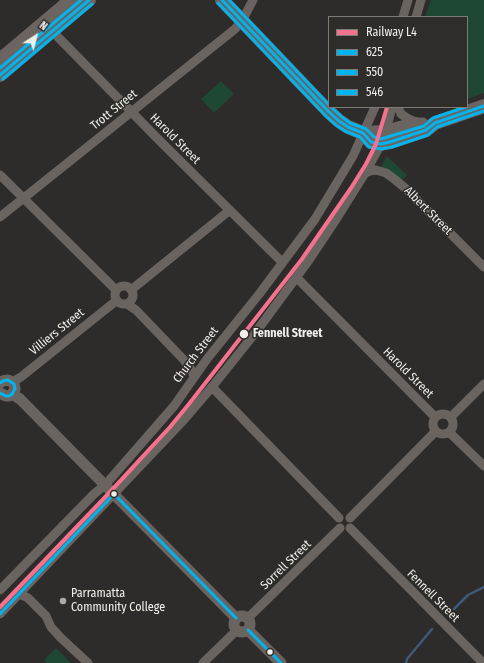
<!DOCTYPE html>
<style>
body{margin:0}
#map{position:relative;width:484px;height:663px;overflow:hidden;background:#2e2c2a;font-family:"Fira Sans Condensed",sans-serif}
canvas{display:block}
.legend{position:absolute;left:328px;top:16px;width:140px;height:92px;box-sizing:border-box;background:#2f2d29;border:1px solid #7c7b77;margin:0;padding:5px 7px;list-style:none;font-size:12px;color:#f0efec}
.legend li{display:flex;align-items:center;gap:8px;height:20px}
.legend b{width:20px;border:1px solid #7c7b77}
.north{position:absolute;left:16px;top:16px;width:40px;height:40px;-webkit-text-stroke:3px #2f2d29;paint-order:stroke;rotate:36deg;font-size:11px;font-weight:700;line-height:16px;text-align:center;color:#f0efec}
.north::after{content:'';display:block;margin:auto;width:14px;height:18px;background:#f0efec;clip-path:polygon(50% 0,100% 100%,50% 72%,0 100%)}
</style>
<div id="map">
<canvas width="484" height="663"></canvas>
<ul class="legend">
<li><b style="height:5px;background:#f5728f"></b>Railway L4</li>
<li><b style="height:5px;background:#00b5ef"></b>625</li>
<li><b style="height:5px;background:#00b5ef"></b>550</li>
<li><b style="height:5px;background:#00b5ef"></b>546</li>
</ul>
<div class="north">N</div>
</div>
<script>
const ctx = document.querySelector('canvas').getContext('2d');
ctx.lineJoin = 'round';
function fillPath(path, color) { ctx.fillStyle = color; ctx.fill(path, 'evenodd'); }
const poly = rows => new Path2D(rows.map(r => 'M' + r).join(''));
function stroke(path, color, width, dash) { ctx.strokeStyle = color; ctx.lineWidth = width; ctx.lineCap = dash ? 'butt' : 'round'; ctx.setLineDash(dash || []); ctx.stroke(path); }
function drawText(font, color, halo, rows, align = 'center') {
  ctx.font = font + ' "Fira Sans Condensed",sans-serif'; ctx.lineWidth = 3; ctx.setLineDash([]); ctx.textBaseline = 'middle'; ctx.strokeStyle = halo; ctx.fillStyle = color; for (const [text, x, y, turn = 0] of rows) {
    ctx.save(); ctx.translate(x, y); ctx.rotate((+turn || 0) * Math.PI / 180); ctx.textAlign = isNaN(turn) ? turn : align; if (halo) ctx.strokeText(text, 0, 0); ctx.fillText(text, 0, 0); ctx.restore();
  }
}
fillPath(poly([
 [431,0,484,0,484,93,467,99,467,17,425,17],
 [221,81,234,94,214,113,201,99],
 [386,157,388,157,407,175,402,180,381,168],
 [56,648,71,663,47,663,44,660]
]), '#1e4734');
stroke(poly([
 [454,609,468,595,484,587],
 [406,663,407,659,432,629]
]), '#3e597a', 2.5);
stroke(poly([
 [403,17,408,0],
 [416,17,421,0],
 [52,31,161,142,282,262],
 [398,107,401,114,407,118,415,122,423,122],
 [365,173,370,171,376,170,386,173,393,178,405,188,484,267],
 [0,175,116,290],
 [0,217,235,29,242,21,253,0],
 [296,277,435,417],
 '115 295a9 9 0 1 1 18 0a9 9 0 1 1-18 0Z',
 [131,290,230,210],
 [127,304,136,310,184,360,192,371,194,377],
 [12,382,21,377,116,301],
 [212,387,339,518],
 '433 424a10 10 0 1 1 20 0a10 10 0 1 1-20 0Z',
 [451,417,484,384],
 [449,432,484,466],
 [350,518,436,431],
 [350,528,483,663],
 [0,590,94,494,105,485,113,476,174,406,207,359,260,293,315,219,353,156,375,107],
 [18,595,22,595,28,598,46,616,51,627,61,638,88,663],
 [0,614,18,595,181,423,212,387,256,332,309,260,335,221,365,173,381,144,389,119,392,107],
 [248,618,340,528],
 [203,663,237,630]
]), '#6a6461', 9);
stroke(poly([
 [0,383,3,381,8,380,12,382,14,384,15,389,12,394,9,396,6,396,0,393],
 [12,394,20,399,236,618],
 '234 624a8 8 0 1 1 16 0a8 8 0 1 1-16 0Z',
 [248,630,281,663]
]), '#6a6461', 11);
stroke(poly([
 [222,0,329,112,339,121,348,127,363,133,371,142,381,144,390,142,426,130,435,123,484,106],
 [0,60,71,0],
 [0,75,52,31,89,0],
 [363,133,385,132,415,124]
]), '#6b6461', 14);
stroke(poly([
 [222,0,329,112,339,121,348,127,363,133,371,142,381,144,390,142,426,130,435,123,484,106],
 [0,75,89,0]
]), '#00b5ef', 3);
stroke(poly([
 [218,3,326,116,336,125,345,131,360,137,369,147,381,149,392,147,428,135,437,127,484,111],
 [3,79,92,4]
]), '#00b5ef', 3);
stroke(poly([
 [0,383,3,381,8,380,14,384,15,389,12,394,9,396,6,396,0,393],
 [114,494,236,618],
 [0,614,114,494],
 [248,630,281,663]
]), '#00b5ef', 3);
stroke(poly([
 [229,0,329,105],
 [0,68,81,0],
 [331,107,342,117,350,123,366,129,374,137,381,139,424,126,433,118,466,107]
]), '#00b5ef', 3);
stroke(poly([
 [0,607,111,491,170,427,189,404,302,259,351,188,366,164,376,144,387,107]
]), '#f5728f', 4);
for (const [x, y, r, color] of [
 [244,334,5,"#f0efec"],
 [114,494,3.5,"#f0efec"],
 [63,601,4,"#acaba8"],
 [270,652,3.5,"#f0efec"]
]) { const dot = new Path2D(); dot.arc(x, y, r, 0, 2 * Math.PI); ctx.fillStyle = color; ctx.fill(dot); stroke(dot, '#2f2d29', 1.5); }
drawText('12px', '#f0efec', '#2f2d29', [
 ["Trott Street",114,110,-39],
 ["Harold Street",175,139,45],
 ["Albert Street",428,211,45],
 ["Villiers Street",57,332,-39],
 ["Church Street",196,355,-53],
 ["Harold Street",408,373,45],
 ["Sorrell Street",286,565,-44],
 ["Fennell Street",433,596,45]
]);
drawText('bold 12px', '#f0efec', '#2f2d29', [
 ["Fennell Street",253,334]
], 'left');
drawText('12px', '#f0efec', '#2f2d29', [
 ["Parramatta",71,594],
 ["Community College",71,608]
], 'left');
</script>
